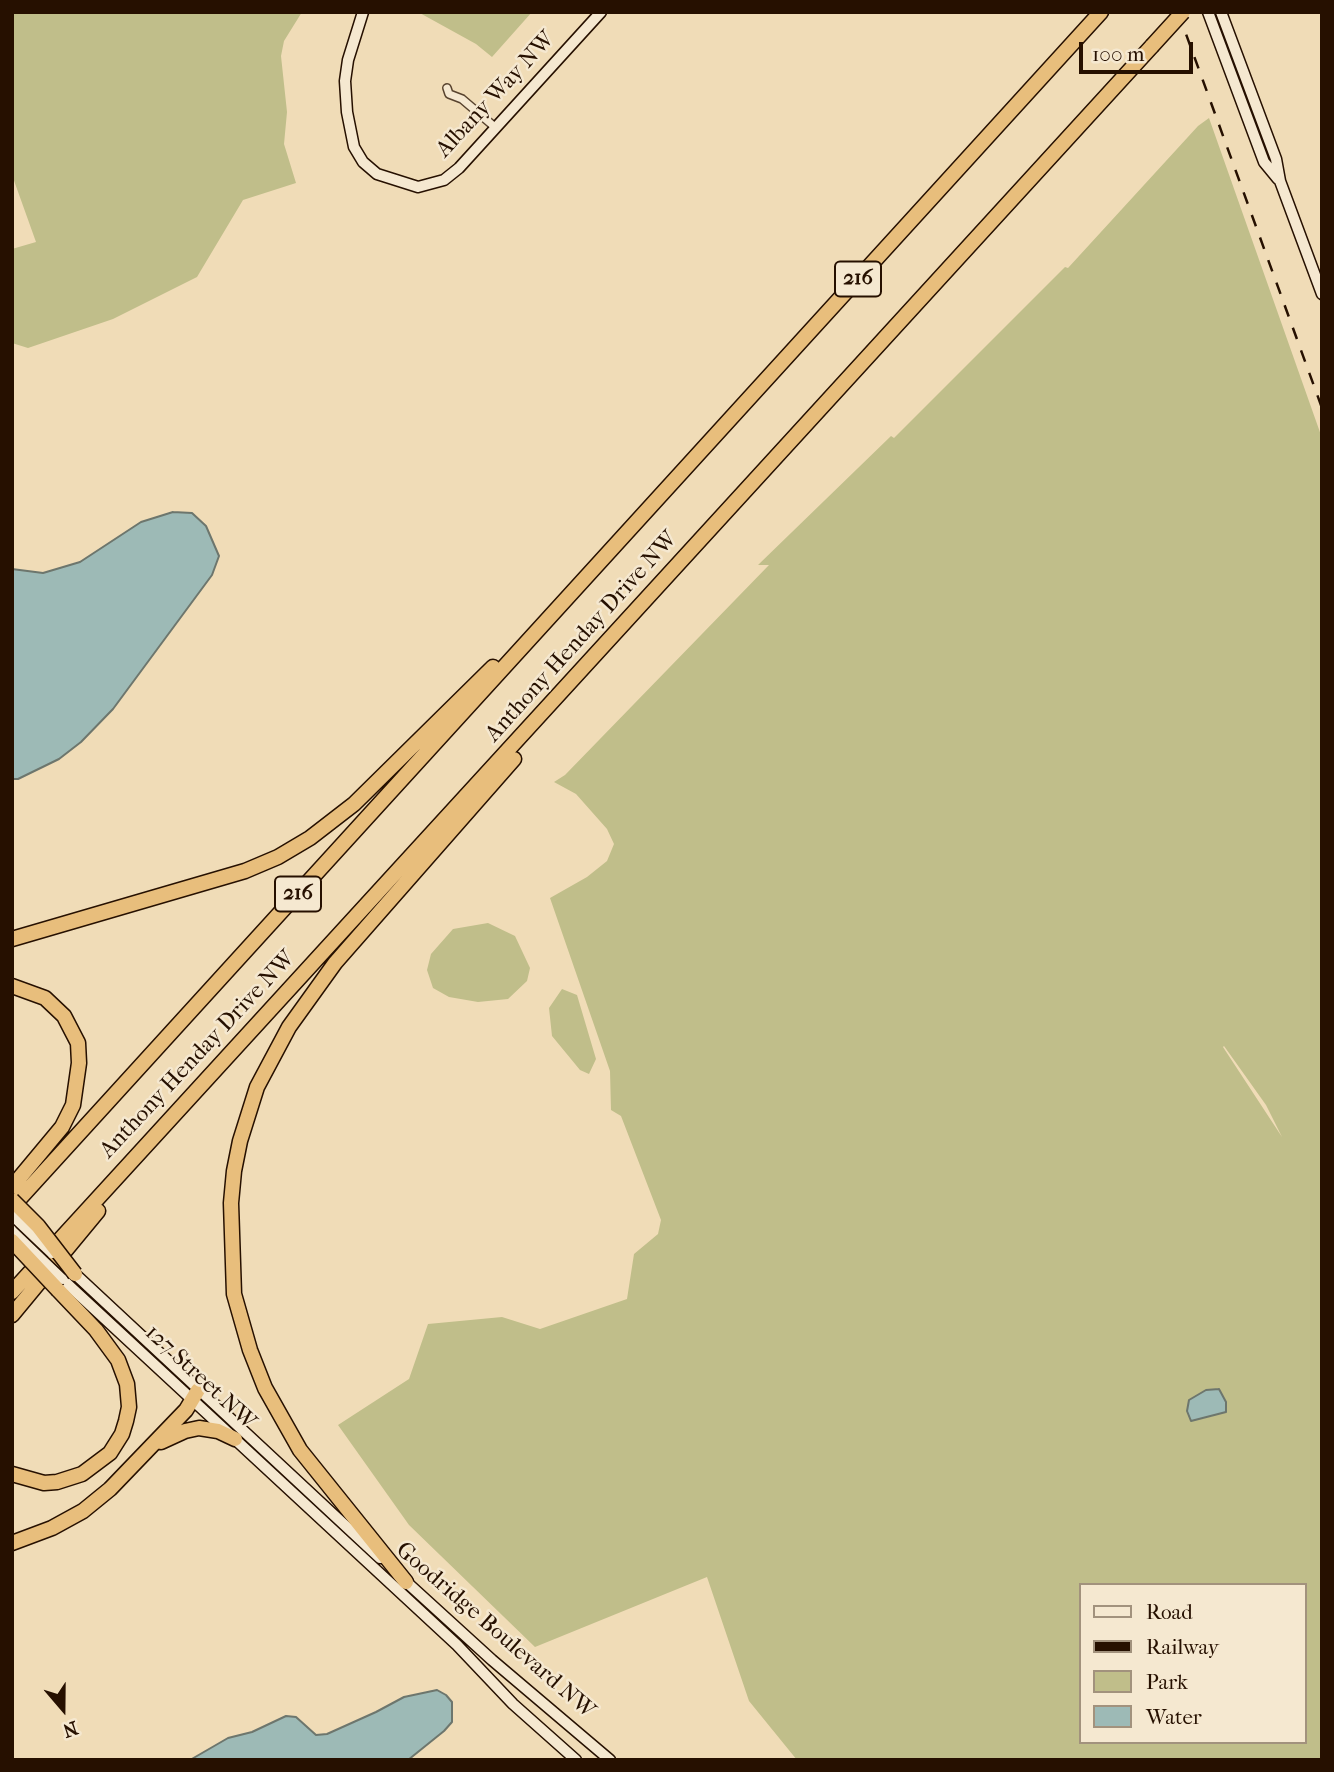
<!DOCTYPE html>
<style>
body{margin:0}
#map{position:relative;width:1334px;height:1772px;overflow:hidden;background:#f0dcb7;font-family:"IM FELL French Canon",serif}
canvas{display:block}
.frame{position:absolute;inset:0;border:14px solid #261000;pointer-events:none}
.legend{position:absolute;left:1079px;top:1583px;width:228px;height:161px;box-sizing:border-box;background:#f5e8d0;border:2px solid #a2927d;margin:0;padding:9px 12px;list-style:none;font-size:21px;color:#261000}
.legend li{display:flex;align-items:center;gap:14px;height:35px}
.legend b{width:35px;border:2px solid #a2927d}
.north{position:absolute;left:28px;top:1674px;width:70px;height:70px;-webkit-text-stroke:5px #f5e8d0;paint-order:stroke;rotate:160deg;font-size:19px;font-weight:700;line-height:28px;text-align:center;color:#261000}
.north::after{content:'';display:block;margin:auto;width:24px;height:32px;background:#261000;clip-path:polygon(50% 0,100% 100%,50% 72%,0 100%)}
.scale{position:absolute;left:1079px;top:42px;width:114px;height:32px;box-sizing:border-box;border:4px solid #261000;border-top:0;padding-left:9px;font-size:21px;line-height:24px;white-space:nowrap;color:#261000;-webkit-text-stroke:5px #f5e8d0;paint-order:stroke}
</style>
<div id="map">
<canvas width="1334" height="1772"></canvas>
<div class="frame"></div>
<ul class="legend">
<li><b style="height:9px;background:#f5e8d0"></b>Road</li>
<li><b style="height:9px;background:#261000"></b>Railway</li>
<li><b style="height:19px;background:#c0be8a"></b>Park</li>
<li><b style="height:19px;background:#9dbab6"></b>Water</li>
</ul>
<div class="north">N</div>
<div class="scale">100 m</div>
</div>
<script>
const ctx = document.querySelector('canvas').getContext('2d');
ctx.lineJoin = 'round';
function fillPath(path, color) { ctx.fillStyle = color; ctx.fill(path, 'evenodd'); }
const poly = rows => new Path2D(rows.map(r => 'M' + r).join(''));
function stroke(path, color, width, dash) { ctx.strokeStyle = color; ctx.lineWidth = width; ctx.lineCap = dash ? 'butt' : 'round'; ctx.setLineDash(dash || []); ctx.stroke(path); }
function drawText(font, color, halo, rows, align = 'center') {
  ctx.font = font + ' "IM FELL French Canon",serif'; ctx.lineWidth = 5; ctx.setLineDash([]); ctx.textBaseline = 'middle'; ctx.strokeStyle = halo; ctx.fillStyle = color; for (const [text, x, y, turn = 0] of rows) {
    ctx.save(); ctx.translate(x, y); ctx.rotate((+turn || 0) * Math.PI / 180); ctx.textAlign = isNaN(turn) ? turn : align; if (halo) ctx.strokeText(text, 0, 0); ctx.fillText(text, 0, 0); ctx.restore();
  }
}
fillPath(poly([
 [12,12,302,12,284,41,281,56,287,112,284,144,296,183,243,200,197,277,113,319,28,348,12,343,12,249,36,242,12,175],
 [418,12,532,12,492,57,476,44],
 [1209,118,1322,438,1322,1760,797,1760,749,1701,707,1577,535,1647,409,1525,338,1425,409,1379,428,1324,502,1317,540,1329,627,1299,634,1254,658,1234,661,1220,621,1116,611,1110,610,1071,550,898,587,877,607,861,614,844,607,829,576,794,554,782,565,775,769,565,758,565,891,436,894,438,1065,267,1068,268,1198,126],
 [1224,1046,1266,1105,1282,1137,1223,1047],
 [1192,1397,1226,1412,1201,1419],
 [1080,1585,1304,1585,1304,1742,1080,1742],
 [488,923,515,936,530,968,527,981,508,999,478,1002,449,997,433,988,427,970,431,954,453,929],
 [562,989,577,995,596,1059,589,1074,580,1070,552,1036,549,1008]
]), '#c0be8a');
const water = poly([
 [173,512,192,513,206,526,219,556,212,575,113,709,81,742,59,759,18,779,12,779,12,569,43,573,80,562,141,522,173,512],
 [1219,1389,1226,1402,1226,1412,1191,1421,1187,1411,1189,1400,1206,1390,1219,1389],
 [437,1690,446,1695,452,1702,452,1722,444,1731,408,1760,190,1760,228,1738,252,1732,286,1716,296,1717,316,1735,327,1734,376,1712,404,1697,437,1690]
]);
fillPath(water, '#9dbab6');
stroke(water, '#6d766d', 2);
const street = poly([
 [447,88,449,94,462,99,496,128]
]);
const secondary = poly([
 [363,12,348,60,345,81,347,112,354,147,363,162,377,174,418,187,444,180,459,168,601,12],
 [1208,12,1264,162,1278,179],
 [1221,12,1276,159,1280,181,1322,294],
 [75,1274,380,1558],
 [62,1279,457,1645,513,1704,576,1760],
 [402,1578,492,1660,610,1760]
]);
const highway = poly([
 [12,939,245,871,278,857,310,838,354,804,493,667],
 [12,986,45,998,64,1016,78,1043,79,1063,73,1105,62,1127,12,1187],
 [12,1207,1101,12],
 [12,1292,1152,46],
 [12,1315,98,1211],
 [161,1442,185,1431,199,1428,218,1431,235,1439],
 [12,1474,44,1483,57,1482,82,1474,110,1453,122,1434,126,1421,129,1407,127,1384,118,1360,96,1330,58,1290],
 [12,1543,52,1528,83,1511,110,1489,186,1410,198,1390],
 [406,1582,300,1450,265,1388,250,1350,234,1294,231,1203,234,1171,240,1141,257,1087,289,1027,335,963,514,759]
]);
stroke(street, '#58432e', 10);
stroke(secondary, '#261000', 13);
stroke(highway, '#261000', 17);
stroke(street, '#f5e8d0', 7);
stroke(secondary, '#f5e8d0', 10);
stroke(highway, '#e8be7c', 14);
stroke(poly([
 [1178,12,1322,408]
]), '#261000', 2.5, [12, 12]);
const secondaryBridge = poly([
 [12,1215,52,1253],
 [12,1231,62,1279]
]);
const highwayBridge = poly([
 [1152,46,1183,12],
 [12,1200,38,1226,75,1274],
 [12,1241,58,1290]
]);
stroke(secondaryBridge, '#261000', 13, []);
stroke(highwayBridge, '#261000', 17, []);
stroke(secondaryBridge, '#f5e8d0', 10);
stroke(highwayBridge, '#e8be7c', 14);
for (const [x, y, w] of [
 [858,279,46],
 [298,894,46]
]) { const box = new Path2D(); box.roundRect(x - w / 2, y - 17.5, w, 35, 5); ctx.fillStyle = '#f5e8d0'; ctx.fill(box); stroke(box, '#261000', 2); }
drawText('bold 21px', '#261000', null, [
 ["216",858,279],
 ["216",298,894]
]);
drawText('23px', '#261000', '#f5e8d0', [
 ["Albany Way NW",496,95,-47],
 ["Anthony Henday Drive NW",582,637,-48],
 ["Anthony Henday Drive NW",198,1055,-47],
 ["127 Street NW",200,1378,43],
 ["Goodridge Boulevard NW",495,1631,41]
]);
</script>
